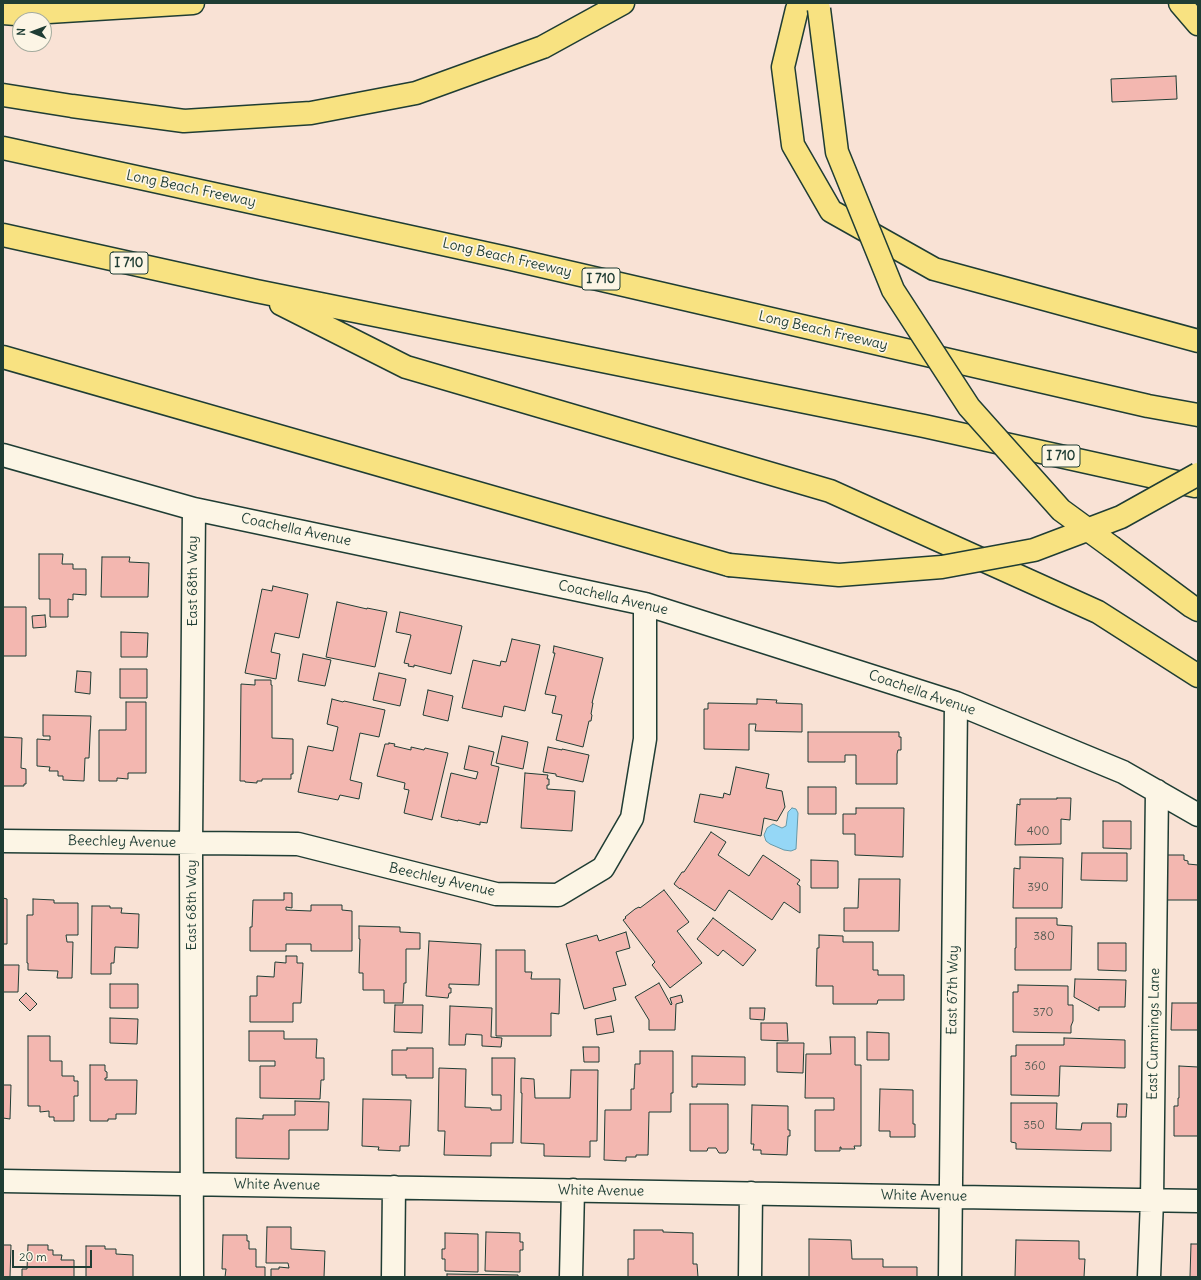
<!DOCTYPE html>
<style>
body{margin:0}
#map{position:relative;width:1201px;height:1280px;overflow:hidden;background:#f9e2d5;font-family:Delius,sans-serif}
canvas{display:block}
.frame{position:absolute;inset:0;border:4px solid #1f3d34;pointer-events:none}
.north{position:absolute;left:12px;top:12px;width:40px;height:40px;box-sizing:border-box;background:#fcf5e5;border:1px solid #a4ab9e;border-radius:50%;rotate:271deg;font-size:11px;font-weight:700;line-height:16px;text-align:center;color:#1f3d34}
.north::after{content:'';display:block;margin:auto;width:14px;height:18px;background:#1f3d34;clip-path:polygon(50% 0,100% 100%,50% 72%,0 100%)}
.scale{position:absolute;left:12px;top:1250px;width:80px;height:18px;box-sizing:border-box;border:2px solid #1f3d34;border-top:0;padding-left:5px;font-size:12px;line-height:14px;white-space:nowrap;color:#1f3d34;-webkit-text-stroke:3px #fcf5e5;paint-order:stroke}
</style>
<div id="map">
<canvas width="1201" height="1280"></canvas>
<div class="frame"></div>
<div class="north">N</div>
<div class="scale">20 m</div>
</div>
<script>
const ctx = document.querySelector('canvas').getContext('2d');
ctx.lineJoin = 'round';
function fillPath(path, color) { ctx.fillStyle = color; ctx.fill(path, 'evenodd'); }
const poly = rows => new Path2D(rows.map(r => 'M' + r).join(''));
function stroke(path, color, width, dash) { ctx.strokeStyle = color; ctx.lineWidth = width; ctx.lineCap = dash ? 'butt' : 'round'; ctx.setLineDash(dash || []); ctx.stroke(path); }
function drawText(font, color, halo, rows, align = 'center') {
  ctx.font = font + ' Delius,sans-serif'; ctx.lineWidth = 3.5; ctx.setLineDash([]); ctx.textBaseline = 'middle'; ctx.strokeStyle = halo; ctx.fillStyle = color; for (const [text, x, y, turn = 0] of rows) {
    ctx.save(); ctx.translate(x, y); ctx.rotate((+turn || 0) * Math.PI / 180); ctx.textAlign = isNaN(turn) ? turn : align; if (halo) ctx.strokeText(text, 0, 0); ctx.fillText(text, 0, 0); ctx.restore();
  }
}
const water = poly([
 [792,808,796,809,798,813,796,849,791,851,784,850,770,844,766,841,764,835,767,828,773,824,782,828,786,826,788,812,792,808]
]);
fillPath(water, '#95d7f6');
stroke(water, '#6699a8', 1);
const building = poly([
 [1176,76,1177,99,1112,102,1111,79,1176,76],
 [39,554,63,554,62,564,73,564,73,569,86,569,86,595,73,594,73,600,68,599,68,617,50,617,50,599,39,599,39,554],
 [102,557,130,557,129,562,149,563,148,597,101,597,102,557],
 [273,586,308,594,299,638,275,633,271,652,280,654,276,679,245,673,262,589,272,591,273,586],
 [337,602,367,609,367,608,387,612,375,667,326,657,337,602],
 [3,607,26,607,26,656,3,656,3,607],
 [400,612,462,626,451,674,414,665,414,667,408,666,409,664,404,663,411,635,396,632,400,612],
 [45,615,46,627,33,628,32,616,45,615],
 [121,632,148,633,147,657,121,657,121,632],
 [512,639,540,645,525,711,504,706,502,717,462,708,473,660,500,666,501,661,506,662,512,639],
 [554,646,603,658,592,703,593,703,591,714,592,715,591,721,589,721,583,747,556,740,562,715,552,713,556,696,545,694,555,653,553,653,554,646],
 [303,654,331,660,325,686,298,681,303,654],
 [120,669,147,669,147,698,120,698,120,669],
 [77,671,91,672,90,694,75,692,77,671],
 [379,673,406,679,400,706,373,700,379,673],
 [255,680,271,680,271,685,272,685,272,738,293,739,293,774,291,774,291,779,262,779,262,781,257,781,257,783,245,782,245,781,240,781,241,684,255,685,255,680],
 [428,690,453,696,448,721,423,715,428,690],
 [332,699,343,702,344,701,385,710,379,737,360,733,350,780,362,783,359,799,340,795,338,800,298,792,308,746,333,751,338,727,327,724,332,699],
 [757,699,777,700,776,703,802,704,802,732,755,731,756,724,749,724,749,750,704,749,704,709,708,709,708,703,757,704,757,699],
 [126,702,146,702,146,773,128,773,128,779,117,778,117,781,99,781,99,730,126,730,126,702],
 [43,715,91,716,89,758,85,758,84,781,63,780,63,776,58,776,58,771,49,771,50,767,37,766,37,739,50,740,50,736,43,736,43,715],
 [808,732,899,732,899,737,901,737,901,750,898,750,897,754,897,784,856,784,856,755,845,755,845,762,808,762,808,732],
 [502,736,528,742,523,769,496,763,502,736],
 [3,737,22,738,21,768,26,769,26,784,24,784,24,786,3,786,3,737],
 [389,743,395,744,394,746,411,750,411,747,424,750,425,748,448,753,432,820,404,813,409,790,404,789,405,783,377,776,385,744,389,744,389,743],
 [469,746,494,752,491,765,499,767,487,823,480,822,480,825,458,820,458,821,441,817,451,773,476,779,478,772,464,769,469,746],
 [548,747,562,750,562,749,589,755,583,782,556,776,556,774,543,772,548,747],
 [736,767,769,774,766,788,782,791,785,807,777,821,764,818,761,836,694,822,700,794,723,798,724,793,730,795,736,767],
 [525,773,548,775,547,779,549,779,549,785,547,785,547,789,575,791,572,831,521,828,525,773],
 [808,787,836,787,836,814,808,814,808,787],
 [1057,798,1071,798,1070,820,1061,819,1061,844,1015,845,1017,804,1020,805,1020,799,1057,799,1057,798],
 [856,808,904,808,903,857,855,855,855,834,843,834,843,814,856,814,856,808],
 [1103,821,1131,821,1131,849,1103,848,1103,821],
 [711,832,726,842,718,855,749,876,763,855,800,880,797,884,800,886,800,913,784,902,772,920,729,890,715,911,680,888,680,889,674,884,682,872,684,872,711,832],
 [1082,853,1127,853,1127,881,1081,880,1082,853],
 [1165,855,1184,855,1184,860,1188,861,1188,864,1198,865,1198,900,1164,900,1165,855],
 [1020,857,1063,858,1062,908,1013,908,1014,868,1020,869,1020,857],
 [811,860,838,861,838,888,811,888,811,860],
 [859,879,900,879,899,931,844,931,844,908,858,908,859,879],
 [664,890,689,922,677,931,702,963,670,988,652,965,655,962,623,920,626,918,625,917,635,909,639,907,640,908,664,890],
 [284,893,292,893,292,908,286,907,286,910,311,911,311,905,342,905,342,910,352,911,352,951,311,951,311,944,286,944,286,951,250,951,250,927,252,927,253,900,284,900,284,893],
 [3,898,7,899,7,944,3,944,3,898],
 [33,899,54,900,54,903,78,903,78,935,66,935,67,942,73,942,72,978,57,978,58,971,28,970,28,963,27,963,27,915,33,915,33,899],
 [92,906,110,906,110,908,122,908,121,913,139,914,138,948,115,947,114,963,111,963,111,974,91,974,92,906],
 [713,918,756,950,743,966,723,950,718,956,697,939,713,918],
 [1016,918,1057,918,1057,925,1072,926,1071,970,1015,970,1015,948,1016,948,1016,918],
 [359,926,400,927,400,932,420,933,420,949,406,949,406,983,404,983,403,1003,384,1003,384,990,363,990,363,973,359,973,360,939,359,939,359,926],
 [626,932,630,948,616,952,626,985,613,988,616,1000,584,1009,566,944,597,935,599,941,626,932],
 [819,935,843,936,843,942,873,942,873,970,878,970,878,975,904,975,904,1000,878,1000,877,1004,833,1004,833,986,816,986,817,948,819,948,819,935],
 [429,941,481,944,479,985,449,984,449,988,451,988,451,993,449,993,448,998,426,996,429,941],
 [1098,943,1126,943,1126,971,1098,970,1098,943],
 [496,950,525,950,525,972,532,972,531,979,560,979,559,1014,551,1013,551,1036,496,1036,496,950],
 [286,956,297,956,297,963,303,963,301,1003,293,1003,293,1022,250,1022,250,996,257,996,257,976,274,977,275,962,286,963,286,956],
 [3,965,19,965,18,992,3,992,3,965],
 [1075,979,1126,980,1125,1007,1099,1007,1099,1011,1074,997,1075,979],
 [659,983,671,1005,672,1004,670,998,681,995,683,1002,676,1004,675,1030,649,1030,649,1020,635,997,659,983],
 [110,984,138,984,138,1008,110,1008,110,984],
 [1018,985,1068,986,1068,1005,1073,1005,1073,1021,1071,1026,1071,1033,1013,1032,1013,992,1018,992,1018,985],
 [26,993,37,1004,30,1011,19,1000,26,993],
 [1172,1003,1198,1003,1198,1030,1171,1030,1172,1003],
 [395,1005,423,1005,422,1033,394,1032,395,1005],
 [450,1006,492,1008,491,1037,502,1038,501,1047,482,1046,482,1035,466,1034,465,1045,449,1045,450,1006],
 [750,1008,765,1008,764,1020,750,1019,750,1008],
 [611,1016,614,1032,597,1035,595,1019,611,1016],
 [110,1018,138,1019,137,1044,110,1043,110,1018],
 [761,1023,787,1023,788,1041,761,1040,761,1023],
 [249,1031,284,1031,284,1039,317,1039,316,1058,324,1058,324,1080,321,1080,320,1099,260,1098,260,1066,275,1066,275,1061,249,1061,249,1031],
 [867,1032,889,1033,889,1060,867,1060,867,1032],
 [28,1036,50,1036,50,1061,62,1061,62,1076,74,1076,74,1081,78,1081,78,1096,74,1096,74,1121,54,1121,54,1117,49,1117,49,1111,40,1112,40,1106,28,1106,28,1036],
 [830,1037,855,1037,855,1065,861,1065,861,1146,854,1146,855,1149,841,1149,841,1147,840,1147,840,1151,815,1151,815,1110,834,1110,834,1098,805,1098,806,1054,831,1054,830,1037],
 [1064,1038,1125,1040,1125,1068,1060,1066,1059,1096,1011,1095,1011,1056,1016,1056,1016,1045,1064,1045,1064,1038],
 [777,1043,804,1043,803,1073,777,1072,777,1043],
 [583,1047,599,1047,599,1062,584,1062,583,1047],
 [407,1048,433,1048,433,1078,406,1078,406,1075,392,1075,392,1050,407,1050,407,1048],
 [640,1051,673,1051,673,1093,671,1093,671,1112,649,1112,648,1155,636,1155,636,1157,626,1157,626,1161,604,1160,605,1110,631,1110,631,1089,634,1089,635,1064,640,1064,640,1051],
 [692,1056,745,1057,745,1085,697,1084,697,1087,692,1087,692,1056],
 [492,1058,515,1058,513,1143,491,1143,491,1156,444,1155,445,1131,438,1131,439,1068,466,1069,465,1107,491,1108,491,1110,501,1110,501,1095,492,1095,492,1058],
 [90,1065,105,1065,105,1071,107,1072,107,1078,105,1078,105,1080,137,1080,136,1114,116,1114,116,1119,108,1119,108,1121,90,1121,90,1065],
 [1179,1066,1198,1067,1198,1136,1174,1136,1174,1106,1178,1106,1178,1098,1179,1098,1179,1066],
 [571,1070,598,1070,597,1141,590,1141,590,1157,544,1156,544,1144,521,1143,522,1093,521,1093,521,1078,534,1079,535,1098,570,1098,571,1070],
 [3,1085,11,1085,10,1119,3,1118,3,1085],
 [880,1089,913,1090,913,1124,915,1124,915,1137,890,1137,890,1131,879,1131,880,1089],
 [363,1099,411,1100,409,1146,400,1146,400,1151,378,1150,379,1147,362,1146,363,1099],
 [295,1101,329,1102,328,1130,289,1130,289,1159,236,1158,236,1118,263,1119,263,1115,295,1115,295,1101],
 [1011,1103,1057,1103,1056,1129,1081,1130,1082,1123,1111,1123,1111,1151,1016,1149,1016,1143,1011,1142,1011,1103],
 [690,1104,728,1104,728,1150,726,1153,719,1153,716,1148,708,1148,707,1151,690,1151,690,1104],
 [1118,1104,1127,1104,1126,1117,1117,1117,1118,1104],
 [752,1105,788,1106,788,1130,790,1130,790,1136,788,1136,787,1155,761,1154,761,1150,753,1150,754,1144,751,1144,752,1105],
 [267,1227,291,1227,291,1249,325,1251,324,1277,271,1277,271,1269,279,1269,279,1267,289,1268,288,1263,266,1263,267,1227],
 [634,1230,663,1230,663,1232,693,1233,693,1264,697,1264,698,1277,628,1277,628,1259,634,1259,634,1230],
 [486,1232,520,1233,520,1242,523,1242,523,1250,520,1250,520,1272,485,1271,486,1232],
 [445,1233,478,1234,478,1272,445,1271,445,1259,442,1259,442,1249,445,1249,445,1233],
 [223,1235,247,1235,247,1241,249,1241,249,1249,256,1249,256,1267,265,1267,265,1277,225,1277,226,1269,222,1269,223,1235],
 [809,1239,851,1240,852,1259,883,1259,883,1267,917,1267,917,1277,809,1277,809,1239],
 [1016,1240,1079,1241,1079,1259,1085,1259,1084,1277,1015,1277,1016,1240],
 [1191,1244,1198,1244,1198,1277,1190,1277,1191,1244],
 [3,1245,11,1245,10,1277,3,1277,3,1245],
 [28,1245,48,1245,48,1250,53,1250,53,1255,62,1255,61,1260,74,1260,74,1277,22,1277,22,1269,27,1269,28,1245],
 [86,1246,105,1246,105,1249,116,1249,116,1254,133,1255,133,1277,86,1277,86,1246],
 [447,1274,518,1275,518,1277,447,1277,447,1274]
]);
fillPath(building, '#f3b7b0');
stroke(building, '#1f3d34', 1);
const minor = poly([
 [3,455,194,509,645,604,956,703,1123,772,1198,815],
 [3,841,298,844,496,894,558,895,603,868,632,818,645,739,645,604],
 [3,1181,1198,1201],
 [192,1277,191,843,194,509],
 [393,1277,394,1187],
 [571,1277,573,1190],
 [750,1277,751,1193],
 [950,1277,956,703],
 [1149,1277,1152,1200,1157,791]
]);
const motorway = poly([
 [802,3,797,9,783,67,793,145,831,211,934,269,1198,341],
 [1180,3,1198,24],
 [3,13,16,14,193,3],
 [3,95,72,106,184,121,311,113,416,93,543,47,623,3],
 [3,148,507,258,1148,406,1198,415],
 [3,235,256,291,924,426,1195,486],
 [281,304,406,367,830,491,1098,612,1198,676],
 [3,357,729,565],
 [1113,548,1191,606,1198,610]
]);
stroke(minor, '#1f3d34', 25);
stroke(motorway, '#1f3d34', 25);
stroke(minor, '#fcf5e5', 22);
stroke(motorway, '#f8e281', 22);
const motorwayBridge = poly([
 [819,9,837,152,893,290,969,407,1061,510,1113,548],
 [729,565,839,575,942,567,1034,550,1121,517,1198,474]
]);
stroke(motorwayBridge, '#1f3d34', 25, []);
stroke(motorwayBridge, '#f8e281', 22);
drawText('12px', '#545c53', null, [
 ["400",1038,832],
 ["390",1038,888],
 ["380",1044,937],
 ["370",1043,1013],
 ["360",1035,1067],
 ["350",1034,1126]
]);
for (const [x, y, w] of [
 [129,263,38],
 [601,279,38],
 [1061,456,38]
]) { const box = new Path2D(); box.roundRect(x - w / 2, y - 11, w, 22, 3); ctx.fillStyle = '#fcf5e5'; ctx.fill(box); stroke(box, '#1f3d34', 1); }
drawText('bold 13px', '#1f3d34', null, [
 ["I 710",129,263],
 ["I 710",601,279],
 ["I 710",1061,456]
]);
drawText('14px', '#1f3d34', '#fcf5e5', [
 ["Long Beach Freeway",191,189,12],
 ["Long Beach Freeway",507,258,13],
 ["Long Beach Freeway",823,331,13],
 ["Coachella Avenue",296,530,12],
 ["East 68th Way",193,581,-90],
 ["Coachella Avenue",613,598,13],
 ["Coachella Avenue",922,693,19],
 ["Beechley Avenue",122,842,1],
 ["Beechley Avenue",442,880,13],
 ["East 68th Way",192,905,-90],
 ["East 67th Way",953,990,-89],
 ["East Cummings Lane",1154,1034,-89],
 ["White Avenue",277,1185,1],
 ["White Avenue",601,1191,1],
 ["White Avenue",924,1196,1]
]);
</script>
